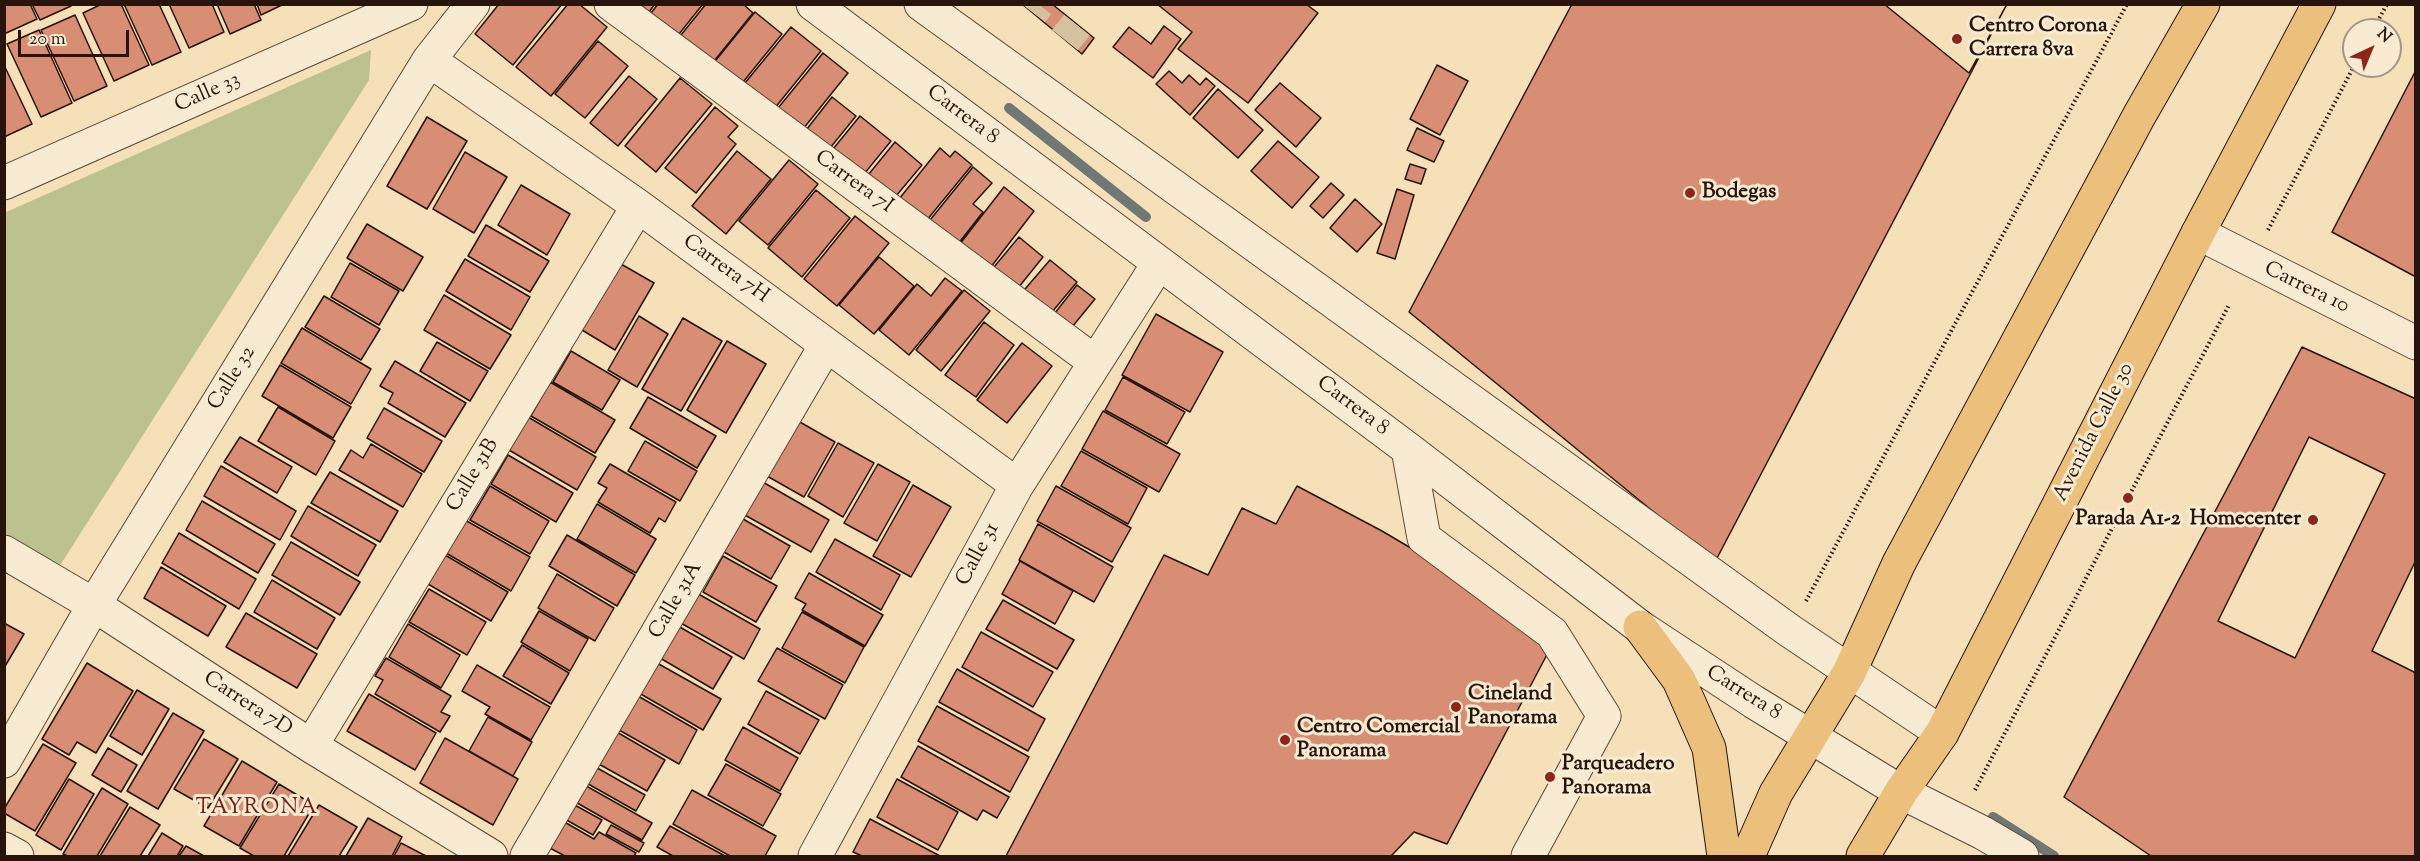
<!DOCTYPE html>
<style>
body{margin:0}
#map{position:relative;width:2420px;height:861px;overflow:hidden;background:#f5e0b9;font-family:"Sorts Mill Goudy",serif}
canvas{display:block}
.frame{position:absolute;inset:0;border:6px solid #28140a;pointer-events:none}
.north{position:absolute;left:2342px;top:18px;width:60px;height:60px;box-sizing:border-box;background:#f8ebd2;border:2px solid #a59582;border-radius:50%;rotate:44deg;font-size:16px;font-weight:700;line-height:24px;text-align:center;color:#28140a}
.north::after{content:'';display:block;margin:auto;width:21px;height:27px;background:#8f2418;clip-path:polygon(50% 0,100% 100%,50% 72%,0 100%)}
.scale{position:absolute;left:18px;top:30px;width:111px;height:27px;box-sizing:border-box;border:3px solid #28140a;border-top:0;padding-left:8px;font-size:18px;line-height:21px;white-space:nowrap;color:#28140a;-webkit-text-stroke:4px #f8ebd2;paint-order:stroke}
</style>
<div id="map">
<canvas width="2420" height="861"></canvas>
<div class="frame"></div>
<div class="north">N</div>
<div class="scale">20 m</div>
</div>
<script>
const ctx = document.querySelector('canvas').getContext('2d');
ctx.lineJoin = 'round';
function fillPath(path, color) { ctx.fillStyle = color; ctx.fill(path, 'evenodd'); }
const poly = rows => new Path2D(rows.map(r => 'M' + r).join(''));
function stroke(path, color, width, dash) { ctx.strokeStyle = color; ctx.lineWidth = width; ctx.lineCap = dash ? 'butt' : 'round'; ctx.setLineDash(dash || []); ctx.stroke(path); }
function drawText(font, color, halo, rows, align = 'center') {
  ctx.font = font + ' "Sorts Mill Goudy",serif'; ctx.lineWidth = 6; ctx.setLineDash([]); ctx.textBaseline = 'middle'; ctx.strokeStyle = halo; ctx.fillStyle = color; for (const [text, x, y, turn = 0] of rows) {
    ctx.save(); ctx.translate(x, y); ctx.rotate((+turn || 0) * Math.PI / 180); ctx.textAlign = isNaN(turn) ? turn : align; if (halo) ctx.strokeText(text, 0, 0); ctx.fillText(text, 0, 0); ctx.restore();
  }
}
fillPath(poly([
 [371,50,369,80,59,567,5,534,4,213]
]), '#bcc28f');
stroke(poly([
 [1009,108,1146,217],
 [1993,817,2054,856]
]), '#6f7872', 10);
const building = poly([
 [4,4,30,4,37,19,4,34,4,4],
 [32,4,70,4,71,6,40,20,32,4],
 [102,4,121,4,149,65,114,81,83,13,102,4],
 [124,4,159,4,181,52,152,65,124,4],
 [169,4,212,4,224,32,189,48,169,4],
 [217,4,254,4,261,20,230,34,217,4],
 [257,4,284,4,261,15,257,4],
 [499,4,562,4,513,65,475,34,499,4],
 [568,4,579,4,607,27,551,96,516,67,568,4],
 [633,4,655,4,646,16,633,4],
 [658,4,703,4,675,39,648,17,658,4],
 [706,4,743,4,753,13,710,66,677,40,706,4],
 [1022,4,1052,4,1094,38,1082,54,1022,4],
 [1157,4,1306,4,1318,13,1248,103,1178,49,1192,32,1157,4],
 [1572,4,2007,4,1715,562,1409,312,1572,4],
 [1884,4,2007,4,1969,73,1884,4],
 [755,12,782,34,739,87,712,65,755,12],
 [75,15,107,86,74,101,41,30,75,15],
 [1164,26,1181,39,1153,78,1113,47,1129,27,1151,44,1164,26],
 [791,27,821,51,770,114,740,89,791,27],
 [39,30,72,103,41,117,7,44,39,30],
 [598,41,628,66,585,118,555,94,598,41],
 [823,53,848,73,799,134,774,113,823,53],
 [4,65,32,124,4,137,4,65],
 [1437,65,1468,81,1440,135,1410,119,1437,65],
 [2416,70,2416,277,2332,232,2416,70],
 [1169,71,1182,83,1189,75,1200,85,1206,78,1215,86,1190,115,1156,84,1169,71],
 [629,76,657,99,618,146,590,123,629,76],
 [680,78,712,104,656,172,625,146,680,78],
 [1280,83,1321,118,1296,147,1255,110,1280,83],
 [1218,89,1263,130,1238,158,1193,118,1218,89],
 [832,97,856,116,826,153,803,134,832,97],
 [715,107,738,126,728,137,736,144,696,193,665,168,715,107],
 [860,116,891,141,860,179,829,154,860,116],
 [427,117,467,141,427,209,387,186,427,117],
 [1417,128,1444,141,1434,162,1407,150,1417,128],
 [1278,141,1319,177,1292,208,1251,171,1278,141],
 [895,142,922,165,891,202,864,180,895,142],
 [940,148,950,157,955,151,972,165,922,226,895,204,940,148],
 [737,151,771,179,726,234,692,206,737,151],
 [465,152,507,177,474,233,433,209,465,152],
 [789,160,818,184,768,245,739,221,789,160],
 [1410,164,1426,169,1421,184,1405,179,1410,164],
 [973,167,992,183,973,204,983,212,954,249,926,225,973,167],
 [1331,183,1344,195,1323,218,1310,206,1331,183],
 [521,185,570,214,547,255,498,225,521,185],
 [1004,187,1034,211,987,272,956,249,1004,187],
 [1397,189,1414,195,1395,259,1377,253,1397,189],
 [816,190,850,218,802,277,768,248,816,190],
 [1355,199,1382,224,1357,252,1330,228,1355,199],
 [855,216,889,243,837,306,804,279,855,216],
 [367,224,423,257,403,291,347,258,367,224],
 [486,225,549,261,530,292,468,256,486,225],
 [1019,237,1043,257,1014,293,989,273,1019,237],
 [879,257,914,286,874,334,839,305,879,257],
 [465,259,530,297,511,330,446,291,465,259],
 [1050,260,1077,282,1047,318,1019,296,1050,260],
 [350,263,399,291,379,325,331,297,350,263],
 [621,264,654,283,615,350,582,330,621,264],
 [945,278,962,291,909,355,879,330,917,284,931,296,945,278],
 [1077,285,1095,299,1068,332,1051,318,1077,285],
 [964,290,990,311,941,371,916,350,964,290],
 [444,295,511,335,490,369,424,330,444,295],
 [324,296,380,329,361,360,305,327,324,296],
 [1156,314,1223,352,1190,412,1122,375,1156,314],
 [639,316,668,334,637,387,608,370,639,316],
 [683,318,722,341,681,411,642,389,683,318],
 [984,322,1014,345,976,397,945,375,984,322],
 [302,328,371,369,351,404,281,363,302,328],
 [727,341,766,364,726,433,687,410,727,341],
 [437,342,488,371,470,401,420,371,437,342],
 [1022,343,1052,366,1007,423,977,400,1022,343],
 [2302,347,2416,399,2416,856,2151,856,2064,797,2302,347],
 [571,351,620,380,602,410,553,382,571,351],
 [395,361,466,403,445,437,388,403,393,393,380,386,395,361],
 [280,365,351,407,333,438,262,396,280,365],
 [1123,377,1185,412,1167,444,1105,410,1123,377],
 [550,382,615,420,595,453,531,416,550,382],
 [648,397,716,436,697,468,630,428,648,397],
 [278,407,335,441,316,475,258,441,278,407],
 [384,408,442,441,424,472,367,438,384,408],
 [1103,411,1180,454,1159,492,1082,449,1103,411],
 [528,417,596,457,577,490,509,450,528,417],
 [798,421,835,442,804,497,767,476,798,421],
 [240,437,292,467,277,493,224,462,240,437],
 [2309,437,2385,474,2295,658,2218,621,2309,437],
 [645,441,697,471,680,501,628,471,645,441],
 [838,443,874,463,843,517,808,496,838,443],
 [371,444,422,474,403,507,339,470,351,450,363,458,371,444],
 [1081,451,1147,488,1128,524,1061,486,1081,451],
 [508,455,573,493,556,522,491,484,508,455],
 [610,464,676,502,665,522,659,518,650,533,598,502,607,488,598,483,610,464],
 [878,464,910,482,877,541,844,523,878,464],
 [221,466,296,511,280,540,204,496,221,466],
 [330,472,398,511,380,542,311,503,330,472],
 [761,481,829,520,811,552,743,514,761,481],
 [913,485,951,507,911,577,873,556,913,485],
 [490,486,549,521,530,554,470,520,490,486],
 [1056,486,1131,528,1112,562,1037,521,1056,486],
 [1297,486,1382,531,1470,583,1551,647,1447,844,1414,832,1391,856,1006,856,1164,555,1208,575,1242,508,1276,524,1297,486],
 [202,501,275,544,258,573,186,530,202,501],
 [597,504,656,539,636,573,577,539,597,504],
 [308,506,376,545,358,576,291,536,308,506],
 [743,519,790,546,771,579,724,552,743,519],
 [465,520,530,557,511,591,446,553,465,520],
 [1038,524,1113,567,1094,602,1019,560,1038,524],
 [179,533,256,579,239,609,162,563,179,533],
 [567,535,635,575,617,606,549,566,567,535],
 [835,539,900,575,881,610,816,572,835,539],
 [291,542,360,582,340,615,272,575,291,542],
 [445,555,508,592,491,621,428,584,445,555],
 [723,556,777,586,756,622,703,592,723,556],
 [2416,560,2416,673,2372,651,2416,560],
 [1020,561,1073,591,1055,624,1002,594,1020,561],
 [161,567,226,606,208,636,144,598,161,567],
 [809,573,883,615,865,646,802,610,806,604,795,598,809,573],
 [557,574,614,608,595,641,538,608,557,574],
 [272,580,335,618,317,649,254,612,272,580],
 [429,589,486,622,467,655,409,622,429,589],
 [695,592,760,629,744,659,679,622,695,592],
 [1003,600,1074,640,1057,669,986,629,1003,600],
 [539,611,588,639,570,671,521,642,539,611],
 [802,612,864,647,845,683,782,648,802,612],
 [246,613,317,654,297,688,226,647,246,613],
 [4,623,24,634,4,668,4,623],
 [408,624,460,655,441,688,389,657,408,624],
 [678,626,732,657,713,689,660,658,678,626],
 [981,632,1053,672,1033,707,962,667,981,632],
 [522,645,569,673,551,704,503,676,522,645],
 [777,648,843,685,825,719,758,681,777,648],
 [386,658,451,696,441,712,450,716,440,732,375,694,383,680,375,676,386,658],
 [87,663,133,691,96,753,77,742,69,755,42,739,87,663],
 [657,663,721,699,703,730,639,693,657,663],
 [477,665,550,707,531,740,485,714,490,707,462,691,477,665],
 [957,669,1045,719,1028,751,939,702,957,669],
 [137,690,169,709,142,755,110,736,137,690],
 [766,691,819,720,800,754,748,724,766,691],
 [369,694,436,733,415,770,347,731,369,694],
 [638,696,697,730,679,764,619,730,638,696],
 [937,706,1029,757,1010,792,918,741,937,706],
 [173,713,204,731,158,809,127,791,173,713],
 [488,717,532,742,513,776,469,751,488,717],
 [743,727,798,758,780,791,725,760,743,727],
 [615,731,665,760,647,791,597,763,615,731],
 [445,738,518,779,493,825,420,783,445,738],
 [204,739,238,759,208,808,174,789,204,739],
 [43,744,76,763,35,831,4,813,4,809,43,744],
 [918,746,1009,797,997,818,983,810,977,820,901,777,918,746],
 [108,748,137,765,121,792,92,775,108,748],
 [242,761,277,782,239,846,204,826,242,761],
 [726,764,781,794,763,826,708,795,726,764],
 [592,765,645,795,636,811,583,781,592,765],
 [69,779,94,794,61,850,36,835,69,779],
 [897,779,958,812,938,850,877,817,897,779],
 [581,783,652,823,642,840,572,800,581,783],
 [279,784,314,805,284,856,254,856,240,848,279,784],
 [102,788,128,804,97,856,68,856,63,854,102,788],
 [692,790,776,836,765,856,730,856,673,824,692,790],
 [571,803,602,820,593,835,563,818,571,803],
 [319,805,357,827,339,856,288,856,319,805],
 [130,807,160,825,140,856,100,856,130,807],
 [368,818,402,837,392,856,346,856,368,818],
 [870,819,940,856,862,856,853,852,870,819],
 [561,820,594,839,599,832,636,853,634,856,565,856,546,846,561,820],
 [611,825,644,843,639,852,606,834,611,825],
 [670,826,725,856,673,856,657,847,670,826],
 [162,833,183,846,177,856,148,856,162,833],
 [401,843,426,856,394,856,401,843],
 [186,846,204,856,179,856,186,846]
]);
fillPath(building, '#d78e74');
stroke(building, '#28140a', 1.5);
stroke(poly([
 [1032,12,1038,4],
 [1065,40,1077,25]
]), '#d6c19f', 33, [33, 16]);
const minor = poly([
 [611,4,1095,362],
 [813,4,1408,449,1640,627,1754,702,1901,792,1983,833,2022,856],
 [921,4,1790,631,1942,733],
 [429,60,638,206,1017,485],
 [4,183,411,4],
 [2198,233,2416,343],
 [1408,449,1424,538,1552,633,1604,716,1528,856],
 [4,552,94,605,311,746,491,856],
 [311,746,638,206],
 [4,761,94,605,429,60,473,4],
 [4,849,17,856],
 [527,856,826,345],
 [815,856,1017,485,1159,263]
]);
const highway = poly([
 [1640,627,1679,680,1709,748,1724,856],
 [1748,856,1776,793,1849,673,1899,563,2139,116,2203,4],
 [1863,856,1901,792,1942,733,2198,233,2319,4]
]);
stroke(minor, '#5b4736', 35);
stroke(highway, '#28140a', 35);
stroke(poly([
 [2373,30,2387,4],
 [2268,230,2354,66],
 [1806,601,2127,4],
 [1975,790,2229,305]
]), '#28140a', 4, [1.5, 3]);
stroke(minor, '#f8ebd2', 33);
stroke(highway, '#eac07c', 33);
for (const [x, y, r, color] of [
 [1957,39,6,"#8f2418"],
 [1690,193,6,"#8f2418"],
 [2128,498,6,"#8f2418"],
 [2313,520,6,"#8f2418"],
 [1456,707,6,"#8f2418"],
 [1285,740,6,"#8f2418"],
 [1550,777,6,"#8f2418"]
]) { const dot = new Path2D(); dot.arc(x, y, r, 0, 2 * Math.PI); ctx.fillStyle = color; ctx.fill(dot); stroke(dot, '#f8ebd2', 2); }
drawText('bold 21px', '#28140a', '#f8ebd2', [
 ["Centro Corona",1969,27],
 ["Carrera 8va",1969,51],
 ["Bodegas",1702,193],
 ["Parada A1-2",2128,520,"center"],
 ["Homecenter",2301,520,"right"],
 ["Cineland",1468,695],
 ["Panorama",1468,719],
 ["Centro Comercial",1297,728],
 ["Panorama",1297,752],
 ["Parqueadero",1562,765],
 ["Panorama",1562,789]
], 'left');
drawText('21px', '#28140a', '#f8ebd2', [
 ["Calle 33",208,94,-24],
 ["Carrera 8",962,116,37],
 ["Carrera 7I",853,183,36],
 ["Carrera 7H",725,270,36],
 ["Carrera 10",2306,289,26],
 ["Calle 32",233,379,-58],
 ["Carrera 8",1352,407,37],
 ["Avenida Calle 30",2095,433,-63],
 ["Calle 31B",474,476,-59],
 ["Calle 31",979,555,-62],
 ["Calle 31A",677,601,-60],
 ["Carrera 8",1743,694,32],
 ["Carrera 7D",247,705,33]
]);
ctx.letterSpacing = '1.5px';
drawText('22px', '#7a1f14', '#f8ebd2', [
 ["TAYRONA",257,809]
]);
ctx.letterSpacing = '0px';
</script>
